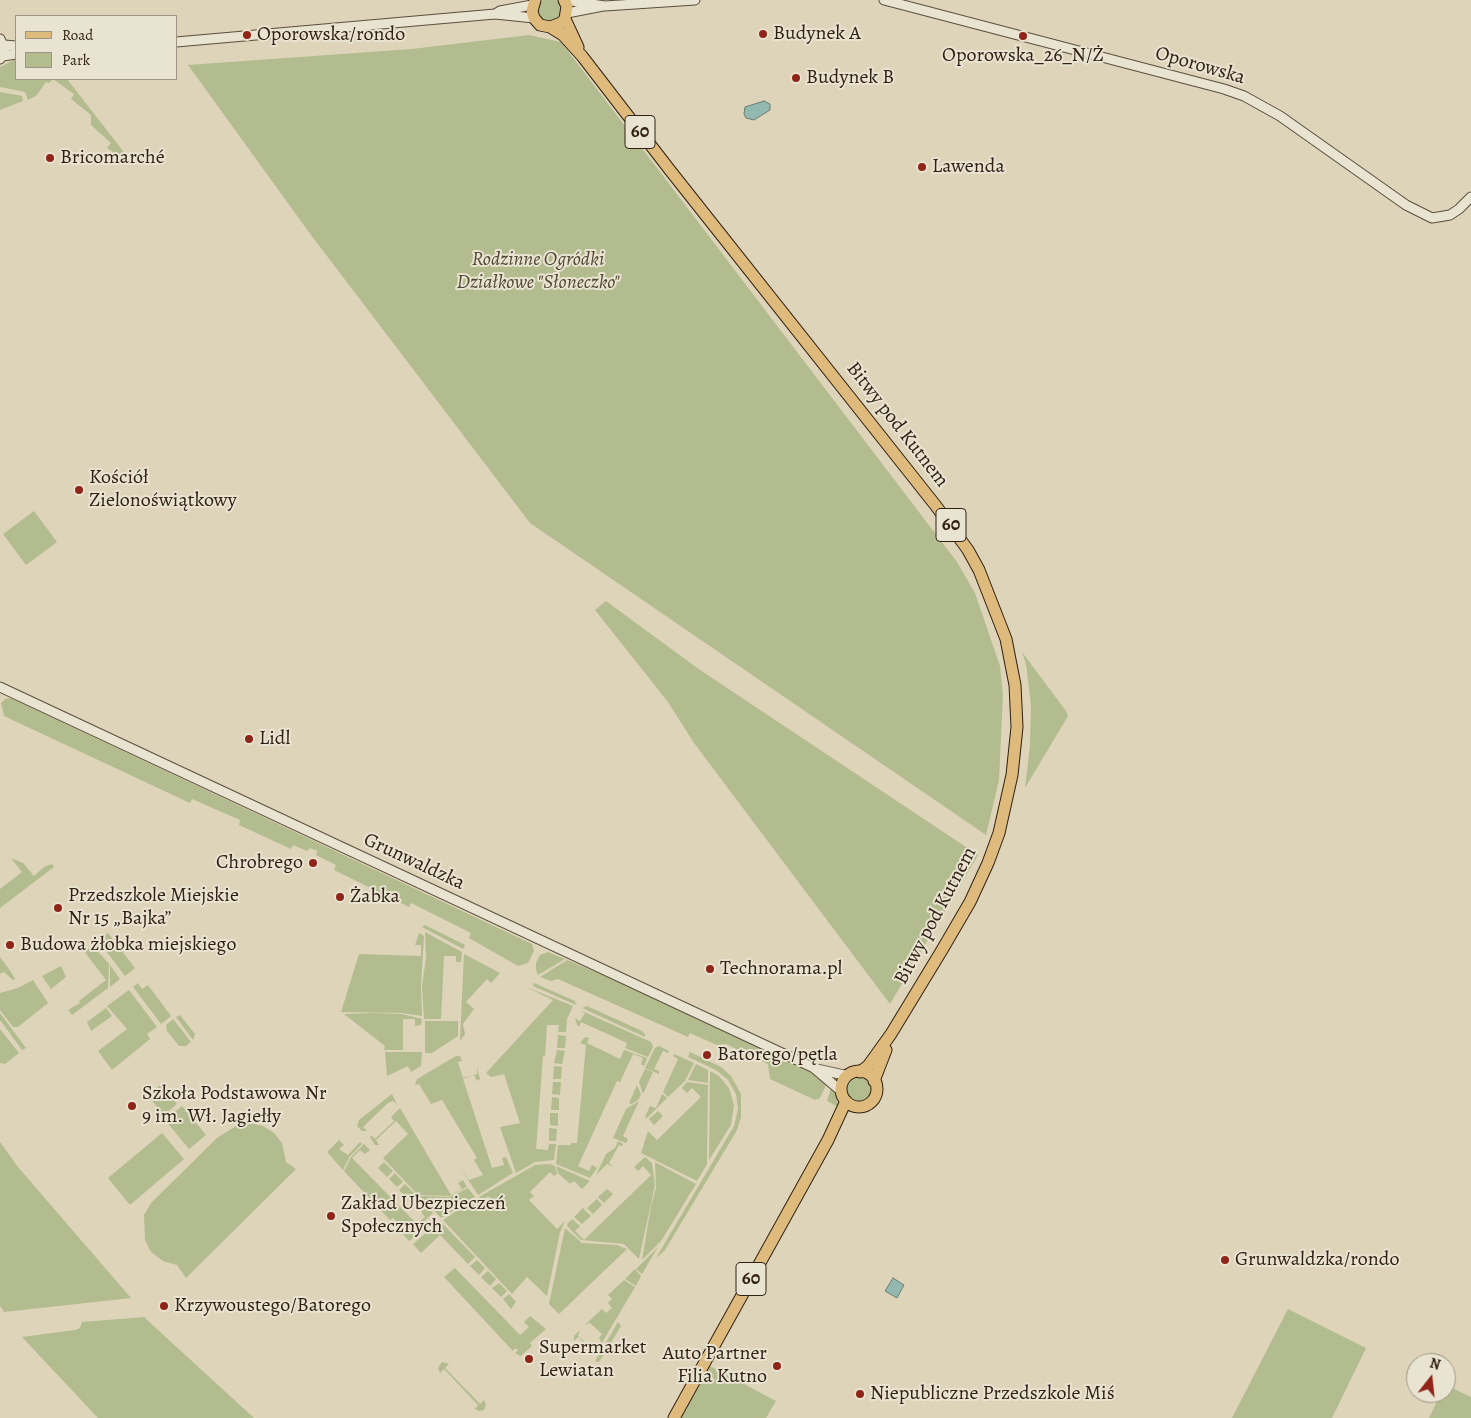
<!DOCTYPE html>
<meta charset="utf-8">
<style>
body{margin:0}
#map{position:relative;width:1471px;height:1418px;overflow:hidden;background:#ddd4b9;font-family:Alegreya,serif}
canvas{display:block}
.legend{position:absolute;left:15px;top:15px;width:162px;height:65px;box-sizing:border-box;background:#e9e3d2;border:1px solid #9f9586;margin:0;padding:6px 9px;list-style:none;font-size:15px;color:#302114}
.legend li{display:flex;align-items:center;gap:10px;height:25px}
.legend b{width:25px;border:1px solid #9f9586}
.north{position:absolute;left:1406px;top:1353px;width:50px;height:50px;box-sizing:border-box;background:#e9e3d2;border:1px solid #9f9586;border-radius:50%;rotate:16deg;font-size:14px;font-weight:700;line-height:20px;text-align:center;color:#302114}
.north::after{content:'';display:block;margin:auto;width:18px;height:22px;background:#8f2418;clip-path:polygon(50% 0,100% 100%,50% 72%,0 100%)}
</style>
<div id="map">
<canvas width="1471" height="1418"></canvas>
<ul class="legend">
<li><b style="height:6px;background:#deba7c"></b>Road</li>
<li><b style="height:14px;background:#b3bc8e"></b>Park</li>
</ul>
<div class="north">N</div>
</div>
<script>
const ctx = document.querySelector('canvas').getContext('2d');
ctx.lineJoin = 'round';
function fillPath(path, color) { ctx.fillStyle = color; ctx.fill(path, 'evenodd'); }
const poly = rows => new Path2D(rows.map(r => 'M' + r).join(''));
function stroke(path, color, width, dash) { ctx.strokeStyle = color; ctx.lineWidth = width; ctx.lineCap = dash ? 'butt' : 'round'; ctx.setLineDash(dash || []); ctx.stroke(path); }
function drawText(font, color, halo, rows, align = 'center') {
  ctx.font = font + ' Alegreya,serif'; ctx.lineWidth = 4; ctx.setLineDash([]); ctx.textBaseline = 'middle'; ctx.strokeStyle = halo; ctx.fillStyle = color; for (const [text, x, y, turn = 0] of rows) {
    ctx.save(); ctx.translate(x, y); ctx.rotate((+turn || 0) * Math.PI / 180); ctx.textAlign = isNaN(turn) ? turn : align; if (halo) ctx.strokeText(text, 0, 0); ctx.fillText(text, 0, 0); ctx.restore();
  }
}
fillPath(poly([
 '538 10a12 12 0 1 1 24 0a12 12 0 1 1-24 0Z',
 [529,35,561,42,957,562,975,593,1000,666,1003,695,999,780,986,835,530,523,311,235,188,65,412,49],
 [16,59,16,79,67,79,123,151,129,163,107,148,111,143,91,125,91,115,71,99,74,94,53,79,49,83,46,82,36,96,28,100,25,92,0,87,0,67],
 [0,92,22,96,23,101,0,110],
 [34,511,57,542,26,565,3,534],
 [606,601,700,670,978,855,890,1004,694,743,668,702,595,610],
 [1022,652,1066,711,1068,716,1025,788,1030,745,1031,705,1026,664],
 [11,698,532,944,534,951,528,963,518,966,469,938,471,933,411,903,409,907,334,870,336,865,316,855,318,851,310,848,307,851,293,845,291,849,239,825,240,820,192,799,190,803,4,716,1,703,5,699],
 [11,858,23,863,34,876,44,867,52,864,54,867,0,908,0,889,22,872],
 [425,925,465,945,463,949,422,927],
 [425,932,462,952,461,962,456,962,456,956,444,956,441,1019,424,1019,422,986,426,958],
 [108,933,135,968,125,976,100,943,100,939],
 [419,933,424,936,421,986,422,1016,402,1013,341,1012,359,954,421,956,421,945,415,945],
 [93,946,109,964,108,988,72,1015,68,1010,80,1003,79,1001,106,980,84,951],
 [548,952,565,959,538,975,536,970,536,963,540,955],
 [464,954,500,973,491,983,487,979,466,1002,474,1009,463,1024,465,1034,460,1041],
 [0,957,11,972,15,979,13,980,4,972,0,974],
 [567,960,644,992,828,1081,820,1098,815,1100,770,1079,768,1064,726,1044,717,1045,690,1033,688,1037,558,979,551,981,540,977],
 [110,965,120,979,110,987],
 [61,966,66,977,51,989,42,976],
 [33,980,48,1003,18,1027,13,1027,0,1010,0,993,18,988],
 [138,983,142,989,148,985,171,1016,161,1024,133,987],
 [534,983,575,1001,576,1005,533,986],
 [524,986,573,1006,567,1019,566,1032,558,1032,559,1025,547,1025,545,1056,543,1056,536,1149,548,1150,549,1144,556,1144,554,1160,535,1162,516,1173,500,1127,520,1123,504,1074,491,1077,486,1073,553,1000],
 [129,990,157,1027,147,1034,150,1039,112,1070,98,1051,127,1029,107,1006],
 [587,1006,642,1031,645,1034,645,1037,582,1008],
 [106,1008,112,1016,91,1031,87,1022],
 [580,1010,651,1042,653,1047,648,1057,625,1048,627,1043,581,1022,579,1027,577,1025,575,1018,580,1021,585,1013],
 [0,1013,26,1048,22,1050,0,1020],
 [374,1013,402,1014,422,1019,421,1025,415,1026,415,1019,403,1019,403,1050,384,1050,385,1046,344,1014],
 [180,1015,195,1034,193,1040,176,1017],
 [173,1019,191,1042,186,1046,179,1046,167,1031,166,1025],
 [425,1021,458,1021,458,1036,432,1053,425,1053],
 [0,1029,19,1053,5,1064,0,1063],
 [558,1035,566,1036,565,1048,557,1048],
 [585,1037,589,1038,587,1043,620,1059,624,1050,647,1058,644,1066,641,1064,643,1058,633,1054,620,1082,617,1081,578,1166,589,1171,592,1165,597,1168,590,1178,556,1164,558,1145,571,1145,571,1143,577,1143,586,1045,580,1043],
 [659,1046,669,1051,668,1053,663,1051,654,1069,659,1071,659,1074,645,1068,655,1048],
 [557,1050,565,1051,562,1064,554,1063],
 [385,1052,422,1052,421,1066,411,1072,408,1066,387,1076],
 [690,1052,721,1067,731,1076,741,1094,741,1117,737,1130,665,1250,656,1258,734,1126,738,1109,736,1094,728,1080,716,1070,688,1057],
 [674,1054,694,1063,685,1081,668,1097,663,1092,678,1059,673,1056],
 [456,1056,460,1056,462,1061,458,1062,463,1078,477,1074,477,1068,480,1079,477,1081,474,1075,463,1079,492,1168,504,1165,502,1158,506,1157,513,1173,478,1195,455,1159,469,1180,483,1175,474,1160,477,1158,442,1100,431,1104,419,1084,415,1085,417,1079],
 [696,1064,708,1070,708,1083,688,1080],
 [554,1066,562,1067,561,1079,553,1079],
 [645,1069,653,1072,643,1094,639,1082],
 [710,1071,719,1076,729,1088,734,1105,731,1125,709,1160],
 '846 1089a13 13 0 1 1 26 0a13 13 0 1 1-26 0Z',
 [553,1082,561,1082,560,1095,552,1094],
 [687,1082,708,1085,707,1164,697,1181,641,1153,648,1131,657,1140,701,1097,692,1088,687,1093,682,1088],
 [160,1085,177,1104,164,1115,148,1096],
 [637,1085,641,1094,639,1099,632,1104,629,1103],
 [832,1085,837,1092,838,1107,827,1101],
 [392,1094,397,1104,393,1101,388,1103,363,1127,367,1131,362,1131,357,1126,359,1120],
 [662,1094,667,1098,647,1118,645,1117,650,1106,656,1108],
 [552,1097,559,1098,559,1110,551,1110],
 [639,1101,623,1136,628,1139,626,1143,613,1138,626,1109],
 [182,1106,206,1135,189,1149,165,1120],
 [400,1108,451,1195,462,1189,458,1183,463,1180,467,1187,450,1196,418,1195,383,1158,408,1134,396,1121,376,1140,379,1145,375,1145,370,1137,371,1135,375,1139,394,1121,391,1117],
 [658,1111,663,1116,654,1125,649,1119],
 [550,1113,558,1113,558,1126,550,1125],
 [250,1123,263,1126,274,1133,282,1143,286,1162,296,1169,186,1278,177,1265,163,1261,151,1252,145,1240,144,1215,151,1203,217,1138,239,1124],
 [549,1128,557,1129,556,1141,549,1141],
 [162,1133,184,1159,130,1205,108,1178],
 [339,1140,344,1145,339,1149,348,1155,360,1142,362,1144,350,1156,343,1170,327,1152],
 [618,1141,623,1144,622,1146,619,1145,609,1163,613,1167,607,1164,596,1175,606,1154,615,1148],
 [0,1142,18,1167,131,1298,4,1312,0,1306],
 [364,1144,370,1150,365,1154,360,1150,352,1158,417,1224,425,1217,421,1212,427,1207,433,1213,420,1225,395,1225,397,1222,393,1218,390,1220,344,1171,351,1157],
 [645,1157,652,1163,655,1185,639,1259,624,1244,581,1240,567,1226,568,1223,572,1219,580,1226,575,1231,584,1240,651,1175,643,1166,638,1171,634,1167],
 [384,1162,393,1171,387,1177,378,1168],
 [655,1162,696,1184,661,1241,642,1260,651,1206,656,1188],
 [550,1164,555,1166,557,1174,554,1176,550,1172,530,1192,534,1196,529,1200,557,1229,565,1221,560,1232,547,1296,527,1277,512,1294,443,1220,476,1198,484,1209,493,1201,488,1196,482,1201,479,1197,535,1165],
 [556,1166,590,1181,582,1189,574,1181,570,1184,558,1173],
 [395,1173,403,1182,397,1187,389,1179],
 [405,1184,414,1193,408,1199,399,1190],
 [468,1188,475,1197,441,1218,420,1196,450,1197],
 [607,1189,613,1194,604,1203,598,1197],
 [597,1199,602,1205,593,1214,587,1208],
 [583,1208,591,1216,582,1224,574,1217],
 [440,1221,475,1257,468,1264,440,1235,421,1253,413,1244],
 [430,1226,409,1241,397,1227,414,1227],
 [565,1228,582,1243,617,1245,627,1249,559,1314,549,1304],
 [658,1247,642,1274,636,1269],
 [477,1260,485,1268,479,1275,470,1266],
 [455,1268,520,1335,529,1327,524,1322,530,1316,546,1329,530,1343,532,1346,521,1356,515,1353,518,1350,515,1348,513,1351,444,1277],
 [635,1269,641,1276,636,1286,625,1279],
 [488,1271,496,1279,490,1286,481,1277],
 [624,1280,635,1287,596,1353,578,1337,574,1341,574,1336,580,1330,578,1336,593,1349,601,1341,599,1338,602,1334,590,1323,585,1325,602,1309,606,1313,612,1308,608,1303,612,1299,608,1295],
 [499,1283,507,1291,501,1297,492,1288],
 [509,1294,516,1302,511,1309,503,1299],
 [1288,1309,1366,1348,1332,1418,1232,1418],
 [145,1317,146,1319,254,1418,98,1418,22,1337,75,1330,80,1328,82,1322],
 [618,1322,621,1326,599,1362,595,1361],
 [442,1362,449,1364,445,1368,480,1404,484,1400,486,1405,484,1410,479,1411,475,1409,478,1405,444,1369,440,1373,438,1368],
 [710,1366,776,1401,766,1418,681,1418],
 [1446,1385,1471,1397,1471,1418,1429,1418,1441,1393,1446,1393]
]), '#b3bc8e');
const water = poly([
 [764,101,770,104,770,110,754,120,746,118,744,114,745,107,764,101],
 [893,1278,904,1285,897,1298,885,1291,893,1278]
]);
fillPath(water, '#93b8af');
stroke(water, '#6b7c71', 1);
const tertiary = poly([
 [565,0,605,6,695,0],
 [884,0,1224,89,1244,96,1280,116,1406,205,1432,218,1450,215,1459,209,1471,197],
 [567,13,603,6],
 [495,14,500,11,532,5],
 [0,39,5,49,0,59],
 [176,42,495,14,534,18],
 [4,45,16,46],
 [3,56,16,54],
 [0,687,814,1068,841,1091],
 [817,1069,844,1075,851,1074]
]);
const primary = poly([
 [535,0,532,11,534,18,540,25,550,27,561,23,565,19,567,6,564,0],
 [565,19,578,47],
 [550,27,563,35,582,56,669,169,936,506,968,550,979,570,1006,639,1015,685,1017,727,1012,775,999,833,988,863,970,902,942,950,891,1034,868,1066,860,1072],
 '841 1089a18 18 0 1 1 36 0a18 18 0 1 1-36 0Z',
 [874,1081,886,1050],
 [674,1418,828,1140,846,1101]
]);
stroke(tertiary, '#5b4e3d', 11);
stroke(primary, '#302114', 13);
stroke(tertiary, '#e9e3d2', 9);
stroke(primary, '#deba7c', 11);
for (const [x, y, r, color] of [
 [763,34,5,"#8f2418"],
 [247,35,5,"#8f2418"],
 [1023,36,5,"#8f2418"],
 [796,78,5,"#8f2418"],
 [50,158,5,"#8f2418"],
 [922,167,5,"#8f2418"],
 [79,490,5,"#8f2418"],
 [249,739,5,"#8f2418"],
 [313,863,5,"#8f2418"],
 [340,897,5,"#8f2418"],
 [58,908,5,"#8f2418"],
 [10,945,5,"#8f2418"],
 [710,969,5,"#8f2418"],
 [707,1055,5,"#8f2418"],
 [132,1106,5,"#8f2418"],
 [331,1216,5,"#8f2418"],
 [1225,1260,5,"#8f2418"],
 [164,1306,5,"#8f2418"],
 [529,1359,5,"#8f2418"],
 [777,1366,5,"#8f2418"],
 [860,1394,5,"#8f2418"]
]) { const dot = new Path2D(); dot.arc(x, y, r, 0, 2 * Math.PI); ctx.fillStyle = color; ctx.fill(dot); stroke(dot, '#e9e3d2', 2); }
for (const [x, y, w] of [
 [640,132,30],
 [951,525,30],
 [751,1279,30]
]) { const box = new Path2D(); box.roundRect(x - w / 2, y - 16.5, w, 33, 4); ctx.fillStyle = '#e9e3d2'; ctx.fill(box); stroke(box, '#302114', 1); }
drawText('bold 19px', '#302114', null, [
 ["60",640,132],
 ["60",951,525],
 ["60",751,1279]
]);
drawText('20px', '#302114', '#e9e3d2', [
 ["Budynek A",773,34],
 ["Oporowska/rondo",257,35],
 ["Oporowska_26_N/Ż",1023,56,"center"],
 ["Budynek B",806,78],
 ["Bricomarché",60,158],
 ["Lawenda",932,167],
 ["Kościół",89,478],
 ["Zielonoświątkowy",89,501],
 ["Lidl",259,739],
 ["Chrobrego",303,863,"right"],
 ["Przedszkole Miejskie",68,896],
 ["Nr 15 „Bajka”",68,919],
 ["Żabka",350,897],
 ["Budowa żłobka miejskiego",20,945],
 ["Technorama.pl",720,969],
 ["Batorego/pętla",717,1055],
 ["Szkoła Podstawowa Nr",142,1094],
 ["9 im. Wł. Jagiełły",142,1117],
 ["Zakład Ubezpieczeń",341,1204],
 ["Społecznych",341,1227],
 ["Grunwaldzka/rondo",1235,1260],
 ["Krzywoustego/Batorego",174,1306],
 ["Supermarket",539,1348],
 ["Lewiatan",539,1371],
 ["Auto Partner",767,1354,"right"],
 ["Filia Kutno",767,1377,"right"],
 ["Niepubliczne Przedszkole Miś",870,1394]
], 'left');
drawText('20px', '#302114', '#e9e3d2', [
 ["Oporowska",1200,66,16],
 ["Bitwy pod Kutnem",897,425,52],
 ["Grunwaldzka",414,862,25],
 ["Bitwy pod Kutnem",936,916,-62]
]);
drawText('italic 20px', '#514832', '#e9e3d2', [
 ["Rodzinne Ogródki",538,260],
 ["Działkowe \"Słoneczko\"",538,283]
]);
</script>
